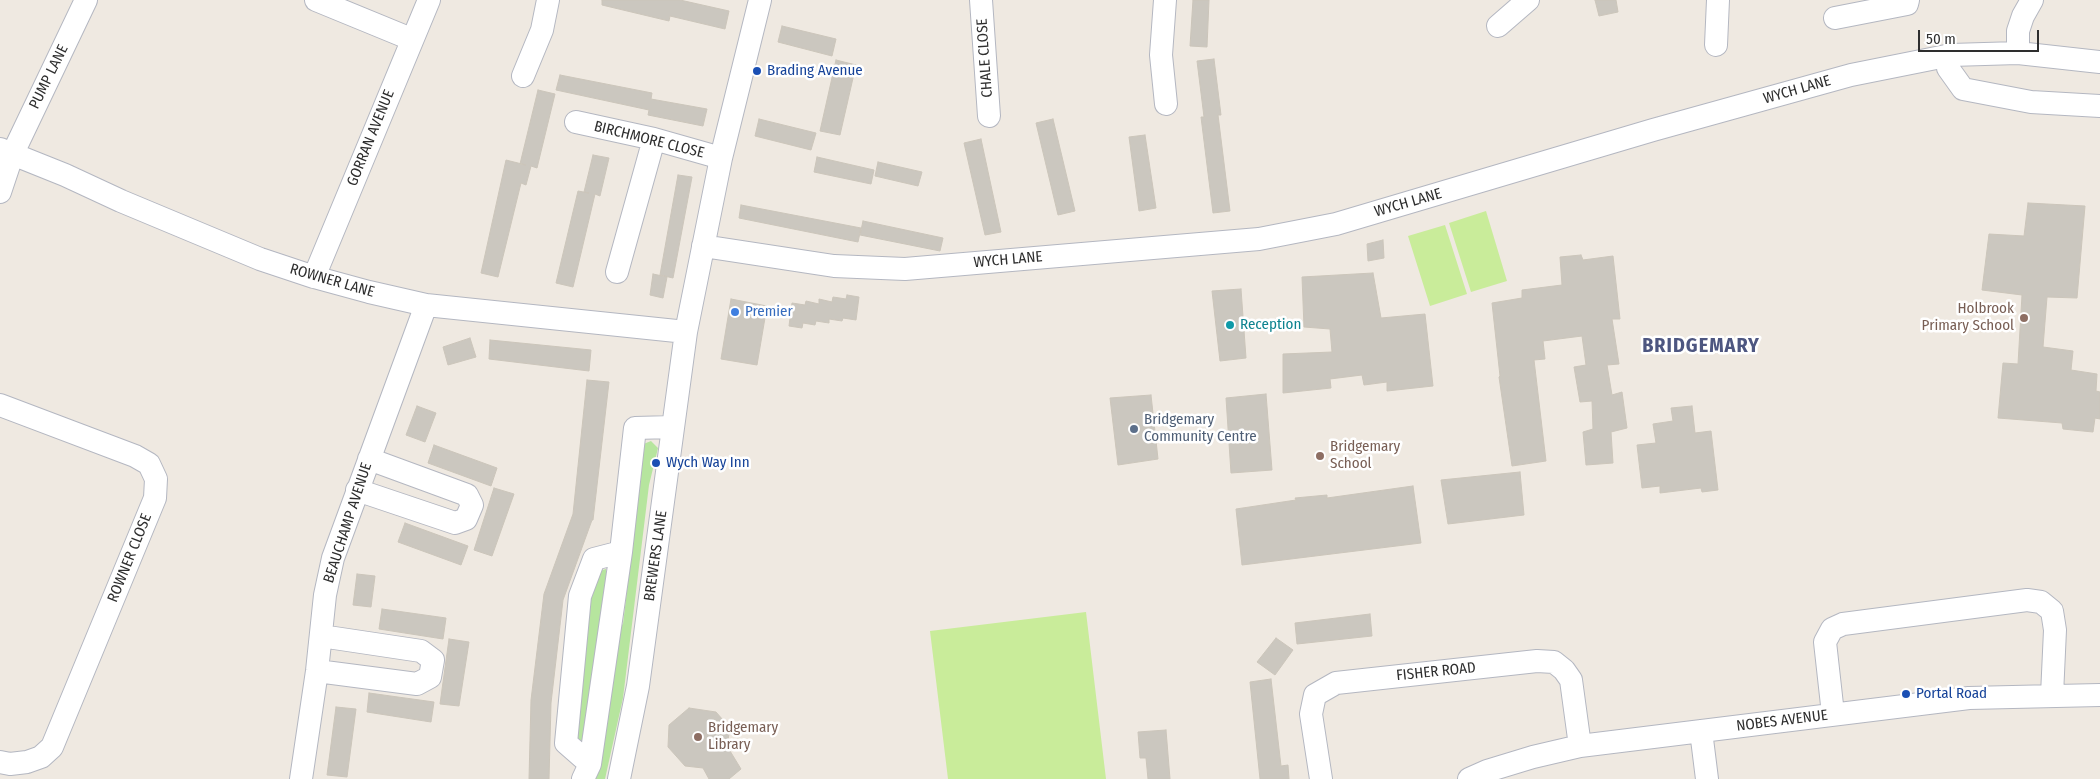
<!DOCTYPE html>
<style>
body{margin:0}
#map{position:relative;width:2100px;height:779px;overflow:hidden;background:#efe9e1;font-family:"Fira Sans Condensed",sans-serif}
canvas{display:block}
.scale{position:absolute;left:1918px;top:30px;width:121px;height:22px;box-sizing:border-box;border:2px solid #2e2e2e;border-top:0;padding-left:6px;font-size:15px;line-height:18px;white-space:nowrap;color:#2e2e2e;-webkit-text-stroke:4px #fff;paint-order:stroke}
</style>
<div id="map">
<canvas width="2100" height="779"></canvas>
<div class="scale">50 m</div>
</div>
<script>
const ctx = document.querySelector('canvas').getContext('2d');
ctx.lineJoin = 'round';
function fillPath(path, color) { ctx.fillStyle = color; ctx.fill(path, 'evenodd'); }
const poly = rows => new Path2D(rows.map(r => 'M' + r).join(''));
function stroke(path, color, width, dash) { ctx.strokeStyle = color; ctx.lineWidth = width; ctx.lineCap = dash ? 'butt' : 'round'; ctx.setLineDash(dash || []); ctx.stroke(path); }
function drawText(font, color, halo, rows, align = 'center') {
  ctx.font = font + ' "Fira Sans Condensed",sans-serif'; ctx.lineWidth = 5; ctx.setLineDash([]); ctx.textBaseline = 'middle'; ctx.strokeStyle = halo; ctx.fillStyle = color; for (const [text, x, y, turn = 0] of rows) {
    ctx.save(); ctx.translate(x, y); ctx.rotate((+turn || 0) * Math.PI / 180); ctx.textAlign = isNaN(turn) ? turn : align; if (halo) ctx.strokeText(text, 0, 0); ctx.fillText(text, 0, 0); ctx.restore();
  }
}
fillPath(poly([
 [651,441,658,448,649,485,623,698,605,779,595,779,618,628,623,624,639,489,641,445],
 [606,569,607,582,584,740,579,741,570,738,584,601,599,571]
]), '#b6e59e');
fillPath(poly([
 [1486,211,1507,281,1471,292,1449,223],
 [1445,225,1467,294,1430,306,1408,236],
 [1086,612,1106,779,948,779,930,631]
]), '#c9ec9a');
const building = poly([
 [602,0,680,0,729,11,725,29,670,16,669,21,602,5,602,0],
 [1193,0,1209,0,1207,47,1190,46,1193,0],
 [1595,0,1616,0,1618,12,1599,16,1595,0],
 [782,26,836,39,832,56,778,42,782,26],
 [1214,59,1221,115,1218,115,1230,211,1213,213,1201,117,1204,117,1197,61,1214,59],
 [836,60,856,65,840,135,820,131,836,60],
 [560,75,652,93,651,99,707,109,703,126,648,115,649,110,556,90,560,75],
 [538,90,555,94,537,168,531,166,526,185,521,183,498,277,481,273,506,160,526,165,520,164,538,90],
 [759,119,816,133,811,150,755,136,759,119],
 [1053,119,1075,211,1058,215,1036,123,1053,119],
 [1145,135,1156,208,1139,211,1129,137,1145,135],
 [981,139,1001,232,985,235,964,143,981,139],
 [593,155,609,158,600,196,595,194,573,287,556,283,578,191,589,193,584,192,593,155],
 [817,157,874,170,871,184,814,172,817,157],
 [878,162,922,172,918,186,875,176,878,162],
 [678,175,692,177,673,278,660,275,678,175],
 [2028,203,2085,206,2077,298,2047,297,2043,347,2073,351,2071,370,2097,374,2096,391,2100,392,2100,419,2095,418,2093,432,2063,429,2062,423,1998,418,2003,363,2018,364,2022,295,1982,290,1989,234,2024,236,2028,203],
 [741,205,861,228,858,242,739,218,741,205],
 [863,221,943,238,940,251,860,235,863,221],
 [1383,240,1384,258,1368,261,1367,244,1383,240],
 [1581,255,1583,260,1613,256,1620,319,1612,319,1619,364,1607,365,1612,395,1622,392,1627,428,1611,432,1613,463,1586,465,1583,432,1593,429,1592,401,1580,402,1574,367,1586,365,1582,336,1543,341,1545,359,1534,360,1546,461,1512,466,1499,377,1500,376,1492,303,1522,298,1522,290,1562,285,1560,257,1581,255],
 [1373,273,1381,318,1425,314,1433,386,1387,391,1387,382,1364,385,1362,375,1330,379,1331,388,1283,393,1283,354,1332,352,1330,329,1304,327,1302,277,1373,273],
 [653,274,667,277,663,298,650,295,653,274],
 [1241,289,1246,358,1220,361,1212,291,1241,289],
 [847,295,859,297,856,320,843,318,842,321,829,319,829,323,816,321,815,325,803,323,802,328,789,326,792,303,805,305,806,301,819,304,819,299,832,302,833,297,846,299,847,295],
 [731,299,767,306,757,365,721,359,731,299],
 [470,338,476,357,448,365,443,347,470,338],
 [490,340,591,350,589,371,489,359,490,340],
 [587,380,609,382,593,520,592,520,563,600,551,703,549,779,529,779,531,700,544,594,573,514,587,380],
 [1266,394,1272,470,1231,473,1226,398,1266,394],
 [1151,395,1158,459,1118,465,1110,398,1151,395],
 [417,406,436,413,425,442,406,435,417,406],
 [1692,406,1695,433,1711,431,1718,490,1702,492,1701,488,1660,493,1660,486,1642,488,1637,445,1656,443,1653,424,1673,421,1671,408,1692,406],
 [434,445,497,468,491,486,428,463,434,445],
 [1520,472,1524,515,1448,524,1441,480,1520,472],
 [1413,486,1421,543,1242,565,1236,509,1296,500,1295,498,1327,495,1327,498,1413,486],
 [494,488,514,494,492,556,474,550,494,488],
 [405,523,468,546,461,565,398,542,405,523],
 [357,574,375,576,371,607,353,605,357,574],
 [382,609,446,618,443,639,379,629,382,609],
 [1370,614,1372,636,1297,644,1295,623,1370,614],
 [1276,638,1293,650,1275,675,1257,662,1276,638],
 [449,639,469,642,459,706,440,704,449,639],
 [1271,679,1281,766,1288,765,1289,779,1260,779,1250,682,1271,679],
 [369,693,434,702,431,722,367,712,369,693],
 [336,707,356,709,347,777,327,775,336,707],
 [689,708,716,712,730,728,727,746,741,769,729,779,709,779,703,768,685,766,668,747,669,725,689,708],
 [1166,730,1170,779,1148,779,1146,758,1140,758,1138,732,1166,730]
]);
fillPath(building, '#cbc7bf');
stroke(building, '#cbc5ba', 1);
const minor = poly([
 [316,0,411,39],
 [981,0,989,116],
 [1165,0,1161,55,1166,104],
 [1835,18,1907,4,1908,0],
 [1498,26,1528,0],
 [1716,45,1718,0],
 [2018,53,2018,31,2023,16,2032,0],
 [1951,55,1948,68,1963,89,2031,102,2100,106],
 [523,76,542,30,548,0],
 [576,122,654,139,721,158],
 [0,149,65,175,121,201,260,259,314,277,369,292,426,305,686,332],
 [0,192,13,153,86,0],
 [703,246,834,266,905,269,1259,239,1336,224,1653,130,1851,75,1951,55,2018,53,2100,62],
 [617,272,654,139],
 [314,277,429,0],
 [0,405,135,456,149,464,156,479,155,498,52,747,41,757,27,762,10,764,0,762],
 [357,490,455,523,466,519,472,505,467,495,369,459],
 [317,671,417,684,430,677,433,660,421,651,321,636],
 [1833,714,1825,642,1832,629,1843,624,2027,600,2041,602,2052,611,2055,630,2052,695],
 [1701,731,1707,779],
 [590,764,566,743,580,596,594,559,621,552],
 [301,779,317,671,325,595,333,558,426,305],
 [583,779,590,764,621,552,635,428,673,427],
 [619,779,638,686,686,332,721,158,760,0],
 [1321,779,1311,714,1315,695,1336,683,1537,661,1554,662,1564,670,1571,680,1580,746],
 [1469,779,1487,771,1533,757,1580,746,1969,698,2100,695]
]);
stroke(minor, '#b4b7c1', 24);
stroke(minor, '#fff', 22);
for (const [x, y, r, color] of [
 [757,71,5,"#1a4fb4"],
 [735,312,5,"#3f7fe0"],
 [2024,318,5,"#8d6e63"],
 [1230,325,5,"#0f9aa8"],
 [1134,429,5,"#5c6f8a"],
 [1320,456,5,"#8d6e63"],
 [656,463,5,"#1a4fb4"],
 [1906,694,5,"#1a4fb4"],
 [698,737,5,"#8d6e63"]
]) { const dot = new Path2D(); dot.arc(x, y, r, 0, 2 * Math.PI); ctx.fillStyle = color; ctx.fill(dot); stroke(dot, '#fff', 2); }
drawText('15px', '#2e2e2e', '#fff', [
 ["CHALE CLOSE",985,58,-94],
 ["PUMP LANE",49,77,-64],
 ["WYCH LANE",1797,90,-16],
 ["GORRAN AVENUE",371,138,-68],
 ["BIRCHMORE CLOSE",649,140,14],
 ["WYCH LANE",1408,203,-16],
 ["WYCH LANE",1008,260,-5],
 ["ROWNER LANE",332,281,16],
 ["BEAUCHAMP AVENUE",348,523,-72],
 ["BREWERS LANE",656,556,-82],
 ["ROWNER CLOSE",130,558,-68],
 ["FISHER ROAD",1436,672,-6],
 ["NOBES AVENUE",1782,721,-7]
]);
drawText('15px', '#164399', '#fff', [
 ["Brading Avenue",767,71],
 ["Wych Way Inn",666,463],
 ["Portal Road",1916,694]
], 'left');
drawText('15px', '#785e54', '#fff', [
 ["Holbrook",2014,309,"right"],
 ["Primary School",2014,326,"right"],
 ["Bridgemary",1330,447],
 ["School",1330,464],
 ["Bridgemary",708,728],
 ["Library",708,745]
], 'left');
drawText('15px', '#366cbe', '#fff', [
 ["Premier",745,312]
], 'left');
drawText('15px', '#0d838f', '#fff', [
 ["Reception",1240,325]
], 'left');
drawText('15px', '#4e5e75', '#fff', [
 ["Bridgemary",1144,420],
 ["Community Centre",1144,437]
], 'left');
ctx.letterSpacing = '1px';
drawText('bold 20px', '#4d5680', '#fff', [
 ["BRIDGEMARY",1701,346]
]);
ctx.letterSpacing = '0px';
</script>
